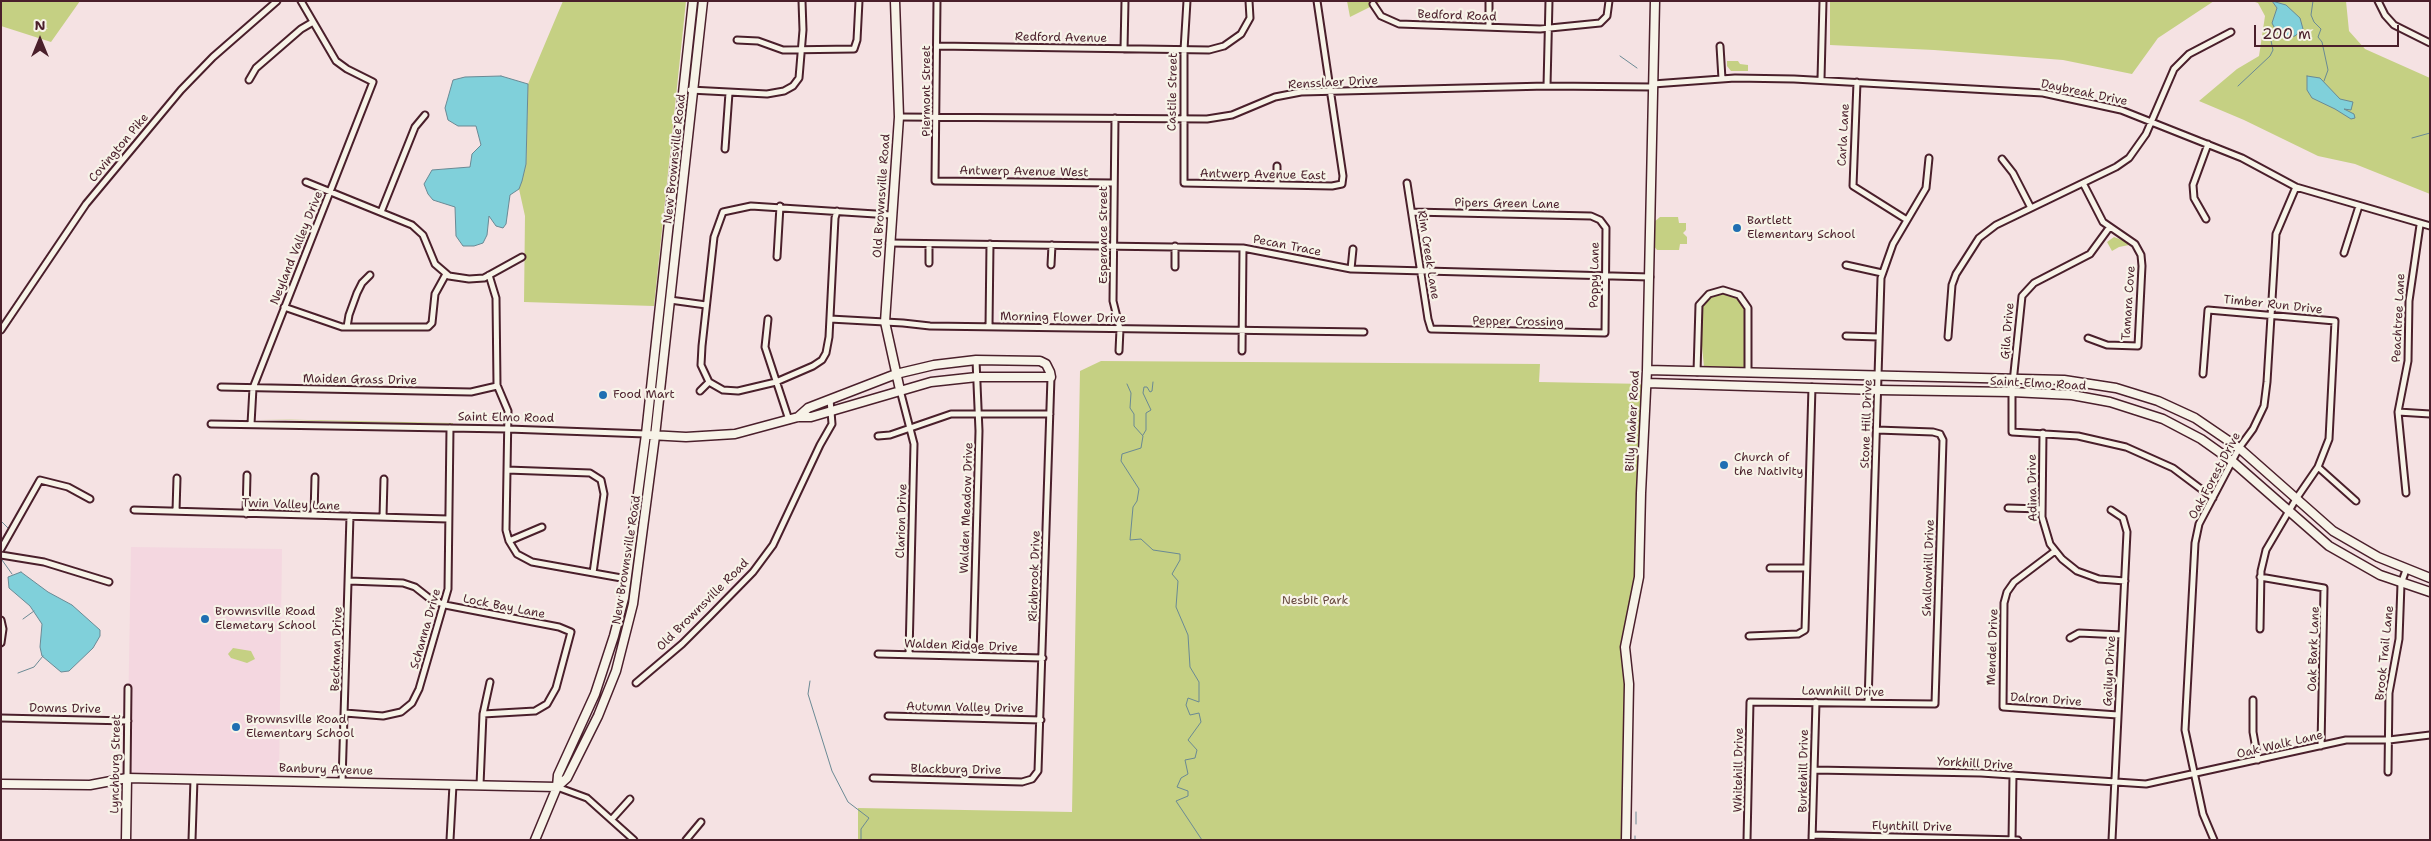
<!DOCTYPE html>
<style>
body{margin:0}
#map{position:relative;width:2431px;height:841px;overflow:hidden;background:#f5e2e3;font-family:"Shantell Sans",sans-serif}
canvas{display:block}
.frame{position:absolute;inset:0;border:2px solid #4a1f2b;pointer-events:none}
.north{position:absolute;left:15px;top:15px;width:50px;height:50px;-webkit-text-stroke:4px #f7f3e8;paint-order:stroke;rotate:0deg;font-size:14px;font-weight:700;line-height:20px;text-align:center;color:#4a1f2b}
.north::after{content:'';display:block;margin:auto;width:18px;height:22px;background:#4a1f2b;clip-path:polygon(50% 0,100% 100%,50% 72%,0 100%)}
.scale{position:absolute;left:2254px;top:25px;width:145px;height:22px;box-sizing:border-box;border:2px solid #4a1f2b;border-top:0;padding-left:6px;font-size:15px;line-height:18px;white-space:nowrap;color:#4a1f2b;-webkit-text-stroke:4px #f7f3e8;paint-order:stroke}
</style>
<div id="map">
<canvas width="2431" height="841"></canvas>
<div class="frame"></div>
<div class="north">N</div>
<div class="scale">200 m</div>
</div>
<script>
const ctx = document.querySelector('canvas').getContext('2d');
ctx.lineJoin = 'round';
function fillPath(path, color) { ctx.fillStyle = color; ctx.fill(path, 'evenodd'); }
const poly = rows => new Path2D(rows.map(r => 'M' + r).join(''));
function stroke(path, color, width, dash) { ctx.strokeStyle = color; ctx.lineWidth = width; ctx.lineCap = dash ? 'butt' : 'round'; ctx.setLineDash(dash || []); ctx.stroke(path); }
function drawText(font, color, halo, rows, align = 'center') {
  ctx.font = font + ' "Shantell Sans",sans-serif'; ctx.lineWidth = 4.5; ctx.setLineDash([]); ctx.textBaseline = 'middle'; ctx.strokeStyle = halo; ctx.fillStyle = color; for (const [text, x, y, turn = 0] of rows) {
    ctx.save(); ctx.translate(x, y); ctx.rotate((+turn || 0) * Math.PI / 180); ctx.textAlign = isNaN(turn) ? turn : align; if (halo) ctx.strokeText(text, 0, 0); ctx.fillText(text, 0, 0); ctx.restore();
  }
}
fillPath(poly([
 [131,547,282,549,279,780,127,778]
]), '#f4d7e0');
fillPath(poly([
 [1,1,80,1,51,42,1,26],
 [563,1,686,1,654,306,524,302,525,216,519,189,526,164,528,84],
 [1347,1,1382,1,1350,17],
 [1830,1,2214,1,2158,38,2132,74,2063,60,1934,50,1830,45],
 [2252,1,2346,1,2349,31,2365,49,2430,78,2430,194,2355,164,2318,156,2244,120,2199,101,2237,69,2259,56,2265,16,2258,3],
 [1727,61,1738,61,1740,64,1748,65,1748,71,1731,71,1727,66],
 [1678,217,1679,223,1686,223,1686,230,1683,233,1687,237,1687,244,1680,244,1679,250,1657,250,1653,245,1654,222,1660,217],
 [2114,237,2122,240,2129,245,2119,247,2112,251,2107,242],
 [1720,293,1736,297,1745,308,1744,368,1704,367,1701,335,1702,309,1706,300],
 [1101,361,1540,364,1539,382,1647,384,1638,584,1626,642,1628,840,858,840,858,808,1072,812,1080,371],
 [260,419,453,423,453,424,351,422],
 [233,648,251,651,255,659,247,663,231,658,228,654]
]), '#c5d083');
const water = poly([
 [2272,1,2286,5,2300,18,2303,29,2295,36,2284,38,2276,31,2272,23,2277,8,2272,1],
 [501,76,528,84,526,164,522,181,519,189,510,195,506,224,503,228,496,226,489,216,487,235,483,243,474,246,463,246,456,236,455,207,433,200,428,194,424,184,432,170,470,167,472,154,481,145,476,126,458,126,448,120,445,108,453,80,465,77,501,76],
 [2307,76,2320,78,2340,99,2353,102,2351,110,2344,109,2354,114,2355,118,2351,119,2335,109,2312,98,2307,90,2307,76],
 [21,572,48,592,72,605,100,630,100,636,93,648,69,671,61,672,42,656,40,647,42,624,30,606,9,588,8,577,21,572]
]);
fillPath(water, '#80d0da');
stroke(water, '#6a8994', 1);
stroke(poly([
 [2313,1,2311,15,2314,22,2321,29,2318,37,2322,42,2328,70,2324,81],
 [1620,56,1637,68],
 [2238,86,2270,56,2273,50,2270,36,2275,29],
 [2412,138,2430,133],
 [1127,384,1131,393,1130,408,1134,414,1134,426,1143,436,1141,448,1122,454,1121,461,1139,489,1137,501,1133,507,1130,540,1141,539,1153,550,1180,554,1180,560,1172,574,1178,581,1176,607,1188,635,1190,667,1199,682,1199,702,1188,698,1186,705,1190,715,1199,713,1201,722,1188,740,1197,750,1195,758,1185,760,1188,774,1181,778,1177,787,1188,791,1188,796,1176,801,1202,840],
 [1143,435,1146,430,1146,413,1151,410,1143,393,1144,387,1147,387,1150,392,1152,391,1153,382],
 [1,521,8,528],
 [2,560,12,574],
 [23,619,34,611],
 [18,673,34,667,43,656],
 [810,681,808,694,832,771,848,802,869,818,861,829,861,840],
 [1636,824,1636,812],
 [1635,840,1635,836]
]), '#6a8994', 1);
const street = poly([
 [937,1,935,181,1114,183],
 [1187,1,1184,50,1184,183,1332,186,1342,184,1343,176,1317,1],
 [2378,1,2385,15,2394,25,2430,43],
 [1373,4,1381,16,1399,24,1540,29,1600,23,1607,16,1609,1],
 [1489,27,1489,1],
 [737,40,758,41,783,50,854,49,857,40,859,1],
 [937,46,1209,50,1224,46,1241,34,1250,18,1249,1],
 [1720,46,1722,79],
 [1124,49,1125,1],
 [1821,79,1823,1],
 [249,80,256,68,301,29,313,22],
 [1857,82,1853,186,1907,220],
 [1653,84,1735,78,1794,79,2043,93,2121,110,2242,158,2296,187,2430,226],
 [1547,86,1549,1],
 [690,90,767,94,784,91,793,86,799,78,803,30,802,1],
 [899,117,1207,119,1232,115,1275,97,1301,92,1547,86,1653,87],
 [1115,118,1113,301,1120,329,1119,351],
 [725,149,729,93],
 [2002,159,2013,173,2031,208],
 [306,182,412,225,423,235,435,264,449,276,469,279,484,278,522,257],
 [1407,183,1428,319,1431,329,1605,333,1606,228,1600,220,1591,216,1412,212],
 [2083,183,2103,222,2135,244,2141,255,2142,266,2138,346,2107,345,2088,338],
 [1277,185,1277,166],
 [837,211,835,218,829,337,826,353,822,360,813,366,776,382,738,391,723,390,709,382,701,365,702,346,714,237,723,212,751,206,891,215],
 [381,212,415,127,425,115],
 [2206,219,2194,198,2193,185,2208,144],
 [2109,228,2090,254,2034,283,2022,296,2012,392,2012,432,2078,436,2126,447,2173,468,2213,498],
 [889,243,1243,248,1351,269,1650,277],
 [2344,253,2359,206],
 [777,257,780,206],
 [929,263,929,244],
 [1051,265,1052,245],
 [1846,265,1882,273],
 [1175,267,1175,246],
 [1351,269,1353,249],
 [489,275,496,298,497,385,508,411,506,530,509,541,517,554,532,562,627,579],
 [670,300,706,305],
 [284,307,342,327,428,327,432,323,435,294,446,274],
 [768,319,765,347,789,420],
 [830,319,903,323,930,326,1364,332],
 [347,327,349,315,357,293,362,283,370,275],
 [989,327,990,244],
 [1,330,86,204,181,90,213,57,277,1],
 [1846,336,1879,337],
 [1948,337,1952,285,1956,274,1979,238,1996,225,2116,167,2129,158,2146,134,2174,69,2189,54,2231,32],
 [1242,351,1243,248],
 [1697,372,1699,305,1709,294,1723,290,1739,295,1748,308,1748,373],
 [2203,374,2208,310,2335,321,2329,439,2318,467,2296,499,2266,550,2261,571,2260,629],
 [221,387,471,392,497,386],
 [900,390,914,444,909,654],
 [700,391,709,382],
 [2398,412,2430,414],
 [211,424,508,429,646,434],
 [251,424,253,388,373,82,347,69,336,61,301,1],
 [1877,430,1933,432,1940,434],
 [2043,433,2042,517,2050,544,2062,559,2077,571,2099,579,2125,581],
 [878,436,890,435,951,414,1050,414],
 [2318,467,2356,501],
 [507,470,590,473,601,480,604,494,593,573],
 [2406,493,2398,412,2408,361,2409,301,2420,225],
 [2008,508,2042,509],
 [134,510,448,519],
 [2111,510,2123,518,2127,532,2112,840],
 [176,511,177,478],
 [246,514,247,475],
 [314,515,315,477],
 [383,517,384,479],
 [509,541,542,527],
 [1,549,40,480,68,487,90,499],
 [2055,551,2014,582,2007,592,2004,603,2003,707,2118,715],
 [1,555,44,562,109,582],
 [1770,568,1806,568],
 [2260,577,2324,588,2321,746],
 [349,581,403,583,415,587,429,598,445,605,559,627,571,632,556,688,547,704,535,711,483,714],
 [1,620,3,629,1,643],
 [1749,636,1798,634,1805,630,1812,387],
 [2070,638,2079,633,2122,635],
 [878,654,1043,658],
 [973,656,979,431,976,360],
 [636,683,682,644,710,616,753,572,773,545,820,445,832,424,830,399],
 [2253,700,2253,732,2258,760],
 [1868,703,1881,278,1893,244,1926,188,1929,158],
 [345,713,383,716,401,712,412,703,419,689,448,589,450,428],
 [888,716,1041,720],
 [1,718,128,721],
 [1814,770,1981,773,2146,784,2346,740,2389,740,2430,735],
 [2388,772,2389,693,2399,639,2401,584,2406,570],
 [127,778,128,688],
 [873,778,1022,782,1032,779,1038,771,1051,377],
 [342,782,350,516],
 [480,785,483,714,490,682],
 [557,787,587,798,634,840],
 [612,819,630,799],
 [1812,835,2018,840],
 [192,840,194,779],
 [450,840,453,785],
 [686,840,701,822],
 [1747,840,1750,702,1935,704,1943,440,1940,434],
 [1812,840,1816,702],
 [2012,840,2013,775],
 [2214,840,2203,814,2185,730,2195,543,2199,524,2239,448,2253,429,2264,406,2267,382,2276,234,2296,187]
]);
const secondary = poly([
 [895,1,899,117,885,322,900,390],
 [1647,370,2064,380,2116,388,2158,401,2195,418,2239,448,2333,531,2378,557,2430,578],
 [1647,383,1878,390,2012,392,2072,395,2110,402,2163,419,2201,439,2232,461,2329,546,2380,575,2430,592],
 [650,435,686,437,735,434,798,417,811,417,931,382,977,377,1051,377,1050,372,1046,364,1040,361,976,360,934,365,896,374,808,408,798,417],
 [1,784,90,785,127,778,557,787],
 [557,787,567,778,598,716,616,671,633,604,655,436,703,1],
 [126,840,127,778],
 [535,840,557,787,558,775,595,694,614,636,624,598,646,434,693,1],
 [1626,840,1629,684,1625,647,1639,577,1641,493,1647,370,1655,1]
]);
stroke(street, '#4a1f2b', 9);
stroke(secondary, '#4a1f2b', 11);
stroke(street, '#f7f3e8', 5);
stroke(secondary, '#f7f3e8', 8);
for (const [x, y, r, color] of [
 [1737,228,5,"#1f6fb2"],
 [603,395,5,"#1f6fb2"],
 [1724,465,5,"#1f6fb2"],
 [205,619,5,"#1f6fb2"],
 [236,727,5,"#1f6fb2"]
]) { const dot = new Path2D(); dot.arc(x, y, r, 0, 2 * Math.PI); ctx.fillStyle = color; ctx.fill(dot); stroke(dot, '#f7f3e8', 2); }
drawText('12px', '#4a1f2b', '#f7f3e8', [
 ["Bedford Road",1457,16,2],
 ["Redford Avenue",1061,38,1],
 ["Rensslaer Drive",1333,83,-3],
 ["Piermont Street",927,91,-90],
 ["Castile Street",1173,92,-89],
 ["Daybreak Drive",2084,93,12],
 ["Carla Lane",1844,135,-87],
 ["Covington Pike",119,148,-50],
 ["New Brownsville Road",675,159,-84],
 ["Antwerp Avenue West",1024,172,1],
 ["Antwerp Avenue East",1263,175,1],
 ["Old Brownsville Road",882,196,-86],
 ["Pipers Green Lane",1507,204,1],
 ["Esperance Street",1104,235,-90],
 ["Pecan Trace",1287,246,11],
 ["Neyland Valley Drive",297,248,-68],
 ["Rim Creek Lane",1428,255,81],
 ["Poppy Lane",1595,275,-89],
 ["Tamara Cove",2129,303,-86],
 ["Timber Run Drive",2273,305,6],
 ["Morning Flower Drive",1063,318,1],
 ["Peachtree Lane",2399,318,-87],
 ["Pepper Crossing",1518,322,1],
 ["Gila Drive",2008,331,-85],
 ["Maiden Grass Drive",360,380,1],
 ["Saint Elmo Road",2038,384,3],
 ["Saint Elmo Road",506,418,1],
 ["Billy Maher Road",1633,421,-87],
 ["Stone Hill Drive",1867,424,-88],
 ["Oak Forest Drive",2215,476,-62],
 ["Adina Drive",2033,488,-91],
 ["Twin Valley Lane",291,505,2],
 ["Walden Meadow Drive",967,508,-88],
 ["Clarion Drive",902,521,-88],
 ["New Brownsville Road",627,560,-81],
 ["Shallowhill Drive",1929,568,-88],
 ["Richbrook Drive",1035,576,-88],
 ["Old Brownsville Road",703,605,-45],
 ["Lock Bay Lane",504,607,11],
 ["Schanna Drive",426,629,-74],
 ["Walden Ridge Drive",961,646,2],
 ["Mendel Drive",1993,647,-88],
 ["Beckman Drive",337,649,-88],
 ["Oak Bark Lane",2314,649,-88],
 ["Brook Trail Lane",2385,653,-84],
 ["Gailyn Drive",2110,671,-87],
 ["Lawnhill Drive",1843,692,1],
 ["Dalron Drive",2046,700,4],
 ["Autumn Valley Drive",965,708,1],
 ["Downs Drive",65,709,1],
 ["Oak Walk Lane",2280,745,-13],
 ["Lynchburg Street",116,764,-89],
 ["Yorkhill Drive",1975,764,3],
 ["Banbury Avenue",326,770,2],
 ["Blackburg Drive",956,770,1],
 ["Whitehill Drive",1739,770,-89],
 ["Burkehill Drive",1804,771,-89],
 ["Flynthill Drive",1912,827,1]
]);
drawText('12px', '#4a1f2b', '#f7f3e8', [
 ["Bartlett",1747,221],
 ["Elementary School",1747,235],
 ["Food Mart",613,395],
 ["Church of",1734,458],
 ["the Nativity",1734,472],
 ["Brownsville Road",215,612],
 ["Elemetary School",215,626],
 ["Brownsville Road",246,720],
 ["Elementary School",246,734]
], 'left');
drawText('12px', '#694b41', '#f7f3e8', [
 ["Nesbit Park",1315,601]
]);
</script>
